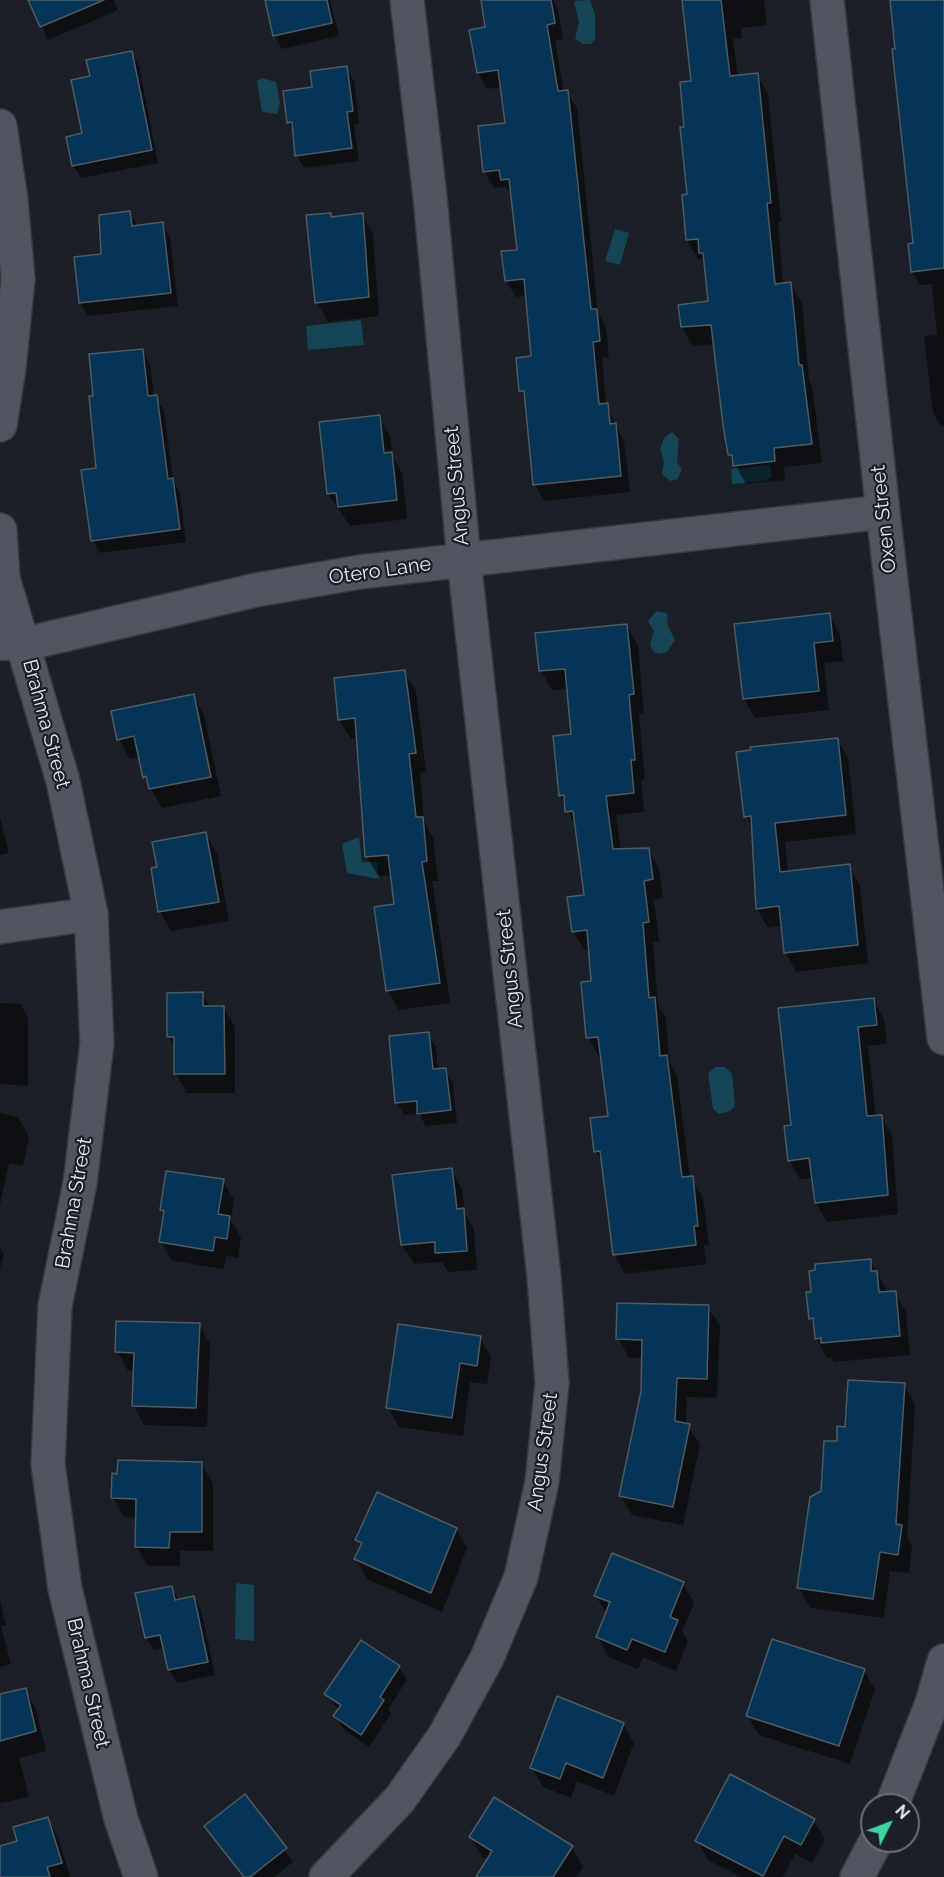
<!DOCTYPE html>
<style>
body{margin:0}
#map{position:relative;width:944px;height:1877px;overflow:hidden;background:#1b1f27;font-family:Raleway,sans-serif}
canvas{display:block}
.north{position:absolute;left:860px;top:1793px;width:60px;height:60px;box-sizing:border-box;background:#1b1f27;border:2px solid #6b6f76;border-radius:50%;rotate:48deg;font-size:16px;font-weight:700;line-height:24px;text-align:center;color:#e3e6ec}
.north::after{content:'';display:block;margin:auto;width:21px;height:27px;background:#3fd4a2;clip-path:polygon(50% 0,100% 100%,50% 72%,0 100%)}
</style>
<div id="map">
<canvas width="944" height="1877"></canvas>
<div class="north">N</div>
</div>
<script>
const ctx = document.querySelector('canvas').getContext('2d');
ctx.lineJoin = 'round';
function fillPath(path, color) { ctx.fillStyle = color; ctx.fill(path, 'evenodd'); }
const poly = rows => new Path2D(rows.map(r => 'M' + r).join(''));
function stroke(path, color, width, dash) { ctx.strokeStyle = color; ctx.lineWidth = width; ctx.lineCap = dash ? 'butt' : 'round'; ctx.setLineDash(dash || []); ctx.stroke(path); }
function drawText(font, color, halo, rows, align = 'center') {
  ctx.font = font + ' Raleway,sans-serif'; ctx.lineWidth = 4.5; ctx.setLineDash([]); ctx.textBaseline = 'middle'; ctx.strokeStyle = halo; ctx.fillStyle = color; for (const [text, x, y, turn = 0] of rows) {
    ctx.save(); ctx.translate(x, y); ctx.rotate((+turn || 0) * Math.PI / 180); ctx.textAlign = isNaN(turn) ? turn : align; if (halo) ctx.strokeText(text, 0, 0); ctx.fillText(text, 0, 0); ctx.restore();
  }
}
fillPath(poly([
 [590,0,595,15,595,39,591,44,583,44,575,39,579,22,574,1],
 [261,78,276,82,280,102,277,114,262,112,257,81],
 [615,229,629,233,620,265,605,261],
 [361,320,364,345,308,350,306,326],
 [672,432,679,439,677,462,682,469,678,479,670,481,662,474,664,462,660,449,664,438],
 [770,465,772,476,767,481,732,484,731,469],
 [656,611,667,613,668,626,675,640,667,652,658,654,653,651,650,644,654,631,648,621],
 [359,837,362,862,377,862,379,879,347,873,342,844],
 [716,1067,725,1067,732,1074,735,1106,730,1111,719,1114,713,1109,708,1073],
 [236,1583,254,1585,254,1641,235,1639]
]), '#154454');
fillPath(poly([
 [30,0,114,0,118,10,48,40],
 [266,0,330,0,339,36,282,49,275,36],
 [486,0,553,0,558,9,563,39,555,41,564,92,567,92,577,108,598,313,606,327,609,357,602,358,606,405,624,441,630,492,544,501,535,485,526,400,521,391,533,357,527,296,516,297,506,281,518,251,512,196,506,187,494,188,485,172,479,128,507,124,502,87,487,89,478,73,487,29],
 [681,0,764,0,767,25,741,28,742,38,733,39,738,77,757,75,768,94,781,222,778,222,783,284,790,283,802,303,809,380,812,386,822,463,784,467,785,480,746,484,730,455,715,344,693,346,682,327,710,303,704,259,698,259,687,240,683,196,688,196,686,128,693,82],
 [891,0,944,0,944,426,941,426,933,413,924,336,937,335,932,284,920,285,912,272,909,245,915,244],
 [132,53,139,66,158,163,81,178,73,165,83,134,91,77],
 [346,68,354,81,359,124,354,124,359,161,304,168,296,155,295,133,289,123,314,88],
 [130,213,138,227,162,224,170,237,178,306,88,316,80,303,75,259,103,256],
 [330,214,332,218,362,215,373,234,379,316,328,322,317,302],
 [143,350,150,364,154,397,164,410,173,480,180,493,186,542,100,553,93,540,98,469,95,397],
 [379,417,390,436,393,457,402,473,407,519,350,526,328,494],
 [829,615,840,634,843,661,824,663,829,710,755,718,744,699,736,625],
 [626,625,638,645,644,714,639,714,645,779,641,780,644,812,616,815,621,850,648,849,659,869,663,898,654,900,659,941,653,942,658,1005,666,1018,669,1061,677,1076,690,1178,703,1197,709,1245,704,1245,706,1264,625,1274,614,1254,603,1164,596,1151,610,1117,602,1056,599,1057,588,1037,593,982,590,950,585,951,573,931,585,896,577,828,560,795,573,735,569,689,552,690,541,671,537,634],
 [404,672,416,691,426,772,420,773,424,822,433,838,438,881,432,881,450,1003,399,1010,387,990,396,905,392,875,378,876,367,857,358,738,351,739,339,720],
 [193,696,204,715,221,796,162,808,144,777,140,757,130,759,119,739],
 [837,739,848,758,856,834,785,842,788,872,849,866,860,885,868,963,796,972,785,952,782,926,768,928,757,909,753,829,746,816],
 [0,817,9,853,0,855],
 [206,834,217,853,229,921,171,931,160,912,158,868],
 [202,994,210,1007,223,1007,235,1027,235,1093,187,1093,176,1074,175,1048,169,1037],
 [873,999,884,1019,887,1044,868,1046,876,1117,881,1116,892,1136,898,1214,827,1222,816,1203,813,1178,800,1179,789,1160,793,1126],
 [0,1003,21,1004,28,1018,28,1086,0,1084],
 [428,1034,436,1047,438,1070,445,1070,453,1083,457,1123,426,1126,419,1114,404,1115,397,1102],
 [0,1113,18,1117,29,1137,23,1166,9,1163,0,1205],
 [451,1169,462,1189,465,1213,474,1229,477,1270,448,1272,442,1262,414,1264,402,1245],
 [223,1181,234,1200,231,1220,241,1237,238,1258,226,1256,224,1269,172,1261,161,1242,165,1215,161,1210],
 [0,1248,4,1254,0,1269],
 [870,1261,888,1292,895,1293,906,1312,910,1355,834,1362,831,1357,827,1358,816,1338,815,1326,810,1318,812,1293],
 [708,1307,720,1326,717,1398,687,1397,686,1424,700,1444,683,1525,632,1515,621,1496,642,1392,643,1358,629,1358,618,1338],
 [199,1324,210,1344,207,1427,144,1425,133,1405,134,1371,128,1371,117,1351],
 [480,1337,491,1357,487,1384,470,1382,463,1436,399,1427,388,1408],
 [904,1385,915,1404,907,1537,912,1546,909,1573,890,1571,884,1618,810,1608,799,1588,838,1443,847,1428],
 [201,1463,213,1483,213,1551,180,1551,180,1566,148,1566,137,1547,137,1518,124,1517,113,1498],
 [456,1529,467,1548,442,1612,367,1579,356,1559,361,1547,357,1540],
 [683,1584,694,1603,682,1631,688,1641,676,1671,643,1657,638,1669,609,1657,598,1637,607,1614,596,1596],
 [171,1587,179,1600,194,1597,201,1610,215,1675,177,1683,169,1670,165,1648,154,1650,146,1637],
 [0,1600,6,1625,1,1626,11,1664,0,1667],
 [399,1667,407,1680,388,1709,391,1714,369,1747,343,1729,335,1716,339,1711,326,1694],
 [864,1670,875,1690,850,1764,759,1735,748,1716],
 [25,1690,36,1709,46,1751,19,1758,29,1797,0,1803,0,1696],
 [623,1724,634,1743,614,1796,577,1781,571,1798,543,1787,532,1768],
 [244,1796,293,1862,274,1877,243,1877,206,1826],
 [48,1819,59,1839,70,1877,7,1877,0,1848,19,1842],
 [813,1820,825,1839,812,1863,795,1854,783,1877,741,1877,708,1860,697,1840],
 [471,1837,572,1847,583,1867,576,1877,478,1877,488,1860,482,1857]
]), '#0007');
const building = poly([
 [28,0,104,0,40,27,28,0],
 [265,0,327,0,332,23,273,36,265,0],
 [481,0,551,0,555,23,547,25,558,91,568,90,591,309,597,309,600,341,593,342,599,404,608,403,610,424,616,423,621,476,533,485,524,391,519,391,516,358,531,356,524,279,505,281,501,251,517,250,509,179,501,180,499,170,483,172,478,126,505,123,498,70,477,73,469,30,485,27,481,0],
 [682,0,721,0,730,76,758,73,771,203,767,203,775,284,791,282,799,365,802,365,812,444,774,448,775,461,733,466,732,455,728,455,723,425,711,325,681,327,678,305,708,301,703,253,699,253,698,239,686,240,682,195,687,194,680,127,684,127,680,82,691,81,682,0],
 [890,0,944,0,944,268,911,272,908,244,913,243,892,49,895,49,890,0],
 [132,51,152,150,72,166,66,137,82,133,71,80,90,76,86,60,132,51],
 [347,66,353,111,347,112,352,148,295,156,292,122,287,123,283,91,312,87,310,71,347,66],
 [130,211,132,226,163,222,171,293,79,303,74,257,101,254,99,215,130,211],
 [331,213,331,217,363,213,369,297,315,303,306,215,331,213],
 [143,349,148,396,157,395,168,479,173,478,180,529,91,541,81,470,96,468,89,396,93,396,89,354,143,349],
 [380,415,384,453,392,452,397,500,338,507,336,493,327,494,319,422,380,415],
 [830,613,833,641,814,643,819,691,743,699,734,624,830,613],
 [627,624,634,694,629,695,635,760,631,760,634,793,606,796,613,849,649,848,653,879,644,881,649,922,643,923,649,998,655,997,660,1056,667,1055,682,1177,693,1176,698,1226,694,1226,696,1245,613,1255,600,1151,594,1152,590,1118,608,1116,598,1037,586,1038,581,982,591,981,587,930,572,932,567,897,584,895,573,811,565,812,564,795,559,796,553,736,571,734,565,669,539,671,535,633,627,624],
 [405,670,416,753,409,754,416,817,423,817,427,861,422,862,440,983,386,991,374,907,394,904,388,855,365,857,355,718,338,720,334,678,405,670],
 [194,694,211,777,149,789,146,776,143,778,134,736,117,740,111,711,194,694],
 [838,738,846,815,775,823,780,872,850,864,858,945,784,953,779,906,756,909,751,816,744,817,736,752,751,750,750,747,838,738],
 [206,832,219,902,158,912,151,868,157,867,152,842,206,832],
 [203,992,203,1006,224,1006,225,1074,174,1074,174,1037,167,1037,167,993,203,992],
 [874,998,877,1025,858,1027,867,1116,882,1115,888,1195,815,1203,809,1158,788,1161,784,1126,791,1125,778,1008,874,998],
 [429,1032,433,1069,446,1068,451,1110,417,1114,417,1101,395,1103,389,1036,429,1032],
 [452,1168,457,1209,464,1208,467,1251,435,1253,435,1242,401,1245,392,1175,452,1168],
 [166,1171,224,1179,218,1214,230,1216,227,1239,215,1237,213,1251,159,1242,164,1211,160,1210,166,1171],
 [871,1259,871,1271,877,1271,879,1292,896,1291,900,1336,821,1343,821,1338,815,1339,813,1318,809,1319,806,1292,811,1292,809,1271,815,1270,815,1264,871,1259],
 [617,1303,709,1305,707,1379,677,1378,675,1421,690,1424,673,1507,619,1496,641,1391,642,1340,616,1339,617,1303],
 [116,1321,200,1323,196,1408,132,1406,134,1353,115,1352,116,1321],
 [398,1324,481,1336,477,1366,460,1363,452,1418,386,1408,398,1324],
 [848,1380,905,1383,896,1524,902,1525,898,1555,880,1552,873,1599,797,1588,810,1497,821,1491,824,1441,837,1441,837,1426,845,1427,848,1380],
 [118,1460,202,1462,202,1532,170,1532,169,1548,135,1547,136,1499,111,1498,112,1473,117,1474,118,1460],
 [377,1492,457,1528,431,1593,354,1559,362,1543,355,1540,377,1492],
 [612,1553,684,1582,670,1617,678,1620,665,1652,632,1639,627,1650,596,1637,610,1602,594,1596,612,1553],
 [172,1586,175,1600,194,1596,208,1662,168,1670,160,1635,145,1638,135,1593,172,1586],
 [772,1639,865,1669,839,1746,746,1716,772,1639],
 [361,1640,400,1666,380,1697,384,1700,361,1735,333,1716,341,1705,324,1694,361,1640],
 [26,1688,36,1731,0,1741,0,1694,26,1688],
 [557,1696,624,1723,603,1778,566,1763,560,1779,530,1768,557,1696],
 [730,1774,815,1819,801,1845,784,1836,763,1876,695,1841,730,1774],
 [245,1794,287,1848,250,1877,244,1877,204,1826,245,1794],
 [494,1797,573,1846,553,1877,476,1877,492,1851,469,1837,494,1797],
 [48,1817,62,1863,47,1867,50,1877,0,1877,0,1846,17,1841,13,1827,48,1817]
]);
fillPath(building, '#053556');
stroke(building, '#505961', 1.5);
const minor = poly([
 [827,0,883,512,944,1038],
 [0,126,11,200,18,279,9,368,0,425],
 [0,530,3,578,63,781,91,914,97,1043,80,1183,55,1306,48,1464,65,1589,121,1819,141,1877],
 [0,643,25,644,256,590,360,572,883,512],
 [0,927,91,914],
 [892,1805,932,1703,944,1661],
 [326,1877,400,1799,445,1735,487,1658,521,1577,542,1482,552,1383,544,1277,464,560,430,197,407,0],
 [857,1877,876,1841]
]);
stroke(minor, '#373a40', 36);
stroke(minor, '#515560', 33);
drawText('20px', '#e3e6ec', '#1b1f27', [
 ["Angus Street",457,486,-95],
 ["Oxen Street",884,519,-96],
 ["Otero Lane",380,571,-8],
 ["Brahma Street",46,724,75],
 ["Angus Street",510,969,-96],
 ["Brahma Street",74,1203,-80],
 ["Angus Street",543,1452,-82],
 ["Brahma Street",88,1683,77]
]);
</script>
